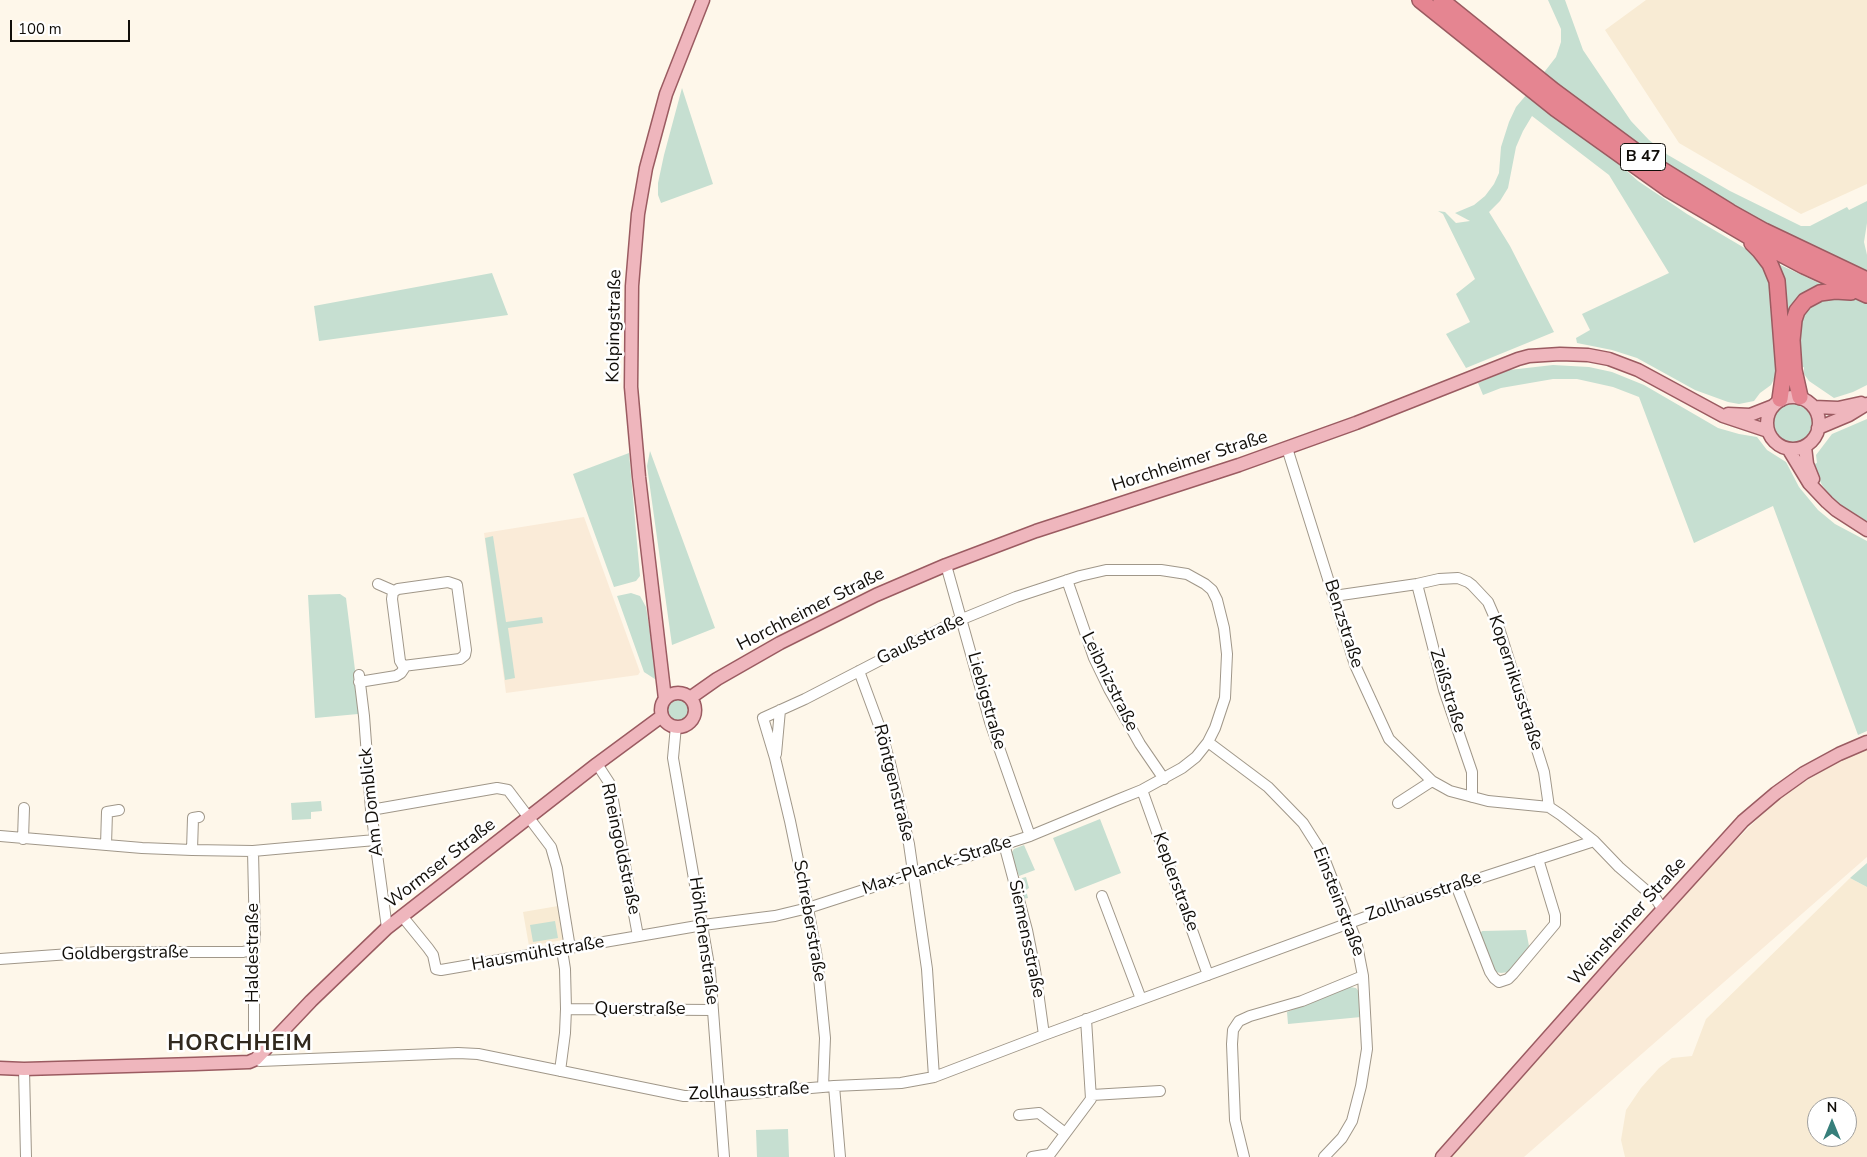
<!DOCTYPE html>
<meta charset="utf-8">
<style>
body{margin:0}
#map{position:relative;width:1867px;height:1157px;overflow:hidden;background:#fef7ea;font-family:"Nunito Sans",sans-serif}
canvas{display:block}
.north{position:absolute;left:1807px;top:1097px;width:50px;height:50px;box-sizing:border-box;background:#fff;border:1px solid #a09f9d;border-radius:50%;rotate:0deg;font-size:14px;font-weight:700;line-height:20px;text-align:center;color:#110e09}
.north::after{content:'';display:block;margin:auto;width:18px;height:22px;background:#377f7b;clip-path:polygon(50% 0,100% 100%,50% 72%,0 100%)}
.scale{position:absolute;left:10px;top:20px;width:120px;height:22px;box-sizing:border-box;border:2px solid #110e09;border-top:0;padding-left:6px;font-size:15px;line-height:18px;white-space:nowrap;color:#110e09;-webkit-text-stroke:4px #fff;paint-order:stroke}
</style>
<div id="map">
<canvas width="1867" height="1157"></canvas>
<div class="north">N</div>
<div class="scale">100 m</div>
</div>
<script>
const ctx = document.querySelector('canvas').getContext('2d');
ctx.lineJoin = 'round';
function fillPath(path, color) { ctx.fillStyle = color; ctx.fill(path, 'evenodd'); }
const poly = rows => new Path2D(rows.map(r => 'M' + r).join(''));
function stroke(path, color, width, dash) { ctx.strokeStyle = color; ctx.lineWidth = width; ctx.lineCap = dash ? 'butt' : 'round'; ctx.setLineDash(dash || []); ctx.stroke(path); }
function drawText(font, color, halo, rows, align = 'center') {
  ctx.font = font + ' "Nunito Sans",sans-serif'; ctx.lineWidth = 5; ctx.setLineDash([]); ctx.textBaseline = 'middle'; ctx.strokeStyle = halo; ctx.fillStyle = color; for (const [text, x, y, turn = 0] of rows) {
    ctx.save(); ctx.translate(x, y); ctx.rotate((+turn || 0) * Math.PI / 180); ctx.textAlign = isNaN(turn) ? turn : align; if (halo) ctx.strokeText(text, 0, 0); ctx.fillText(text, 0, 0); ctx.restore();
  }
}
fillPath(poly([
 [584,517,640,672,638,675,506,693,484,533],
 [1867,749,1867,857,1524,1157,1451,1157,1722,854,1781,796,1841,760]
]), '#faebd8');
fillPath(poly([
 [1646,0,1867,0,1867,184,1801,214,1679,143,1605,30],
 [1850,878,1867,887,1867,1157,1625,1157,1621,1140,1626,1110,1641,1088,1659,1068,1672,1058,1692,1056,1706,1019],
 [1817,1107,1847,1107,1847,1137,1817,1137],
 [558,906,563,940,529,946,523,912]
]), '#f8ebd4');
fillPath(poly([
 [1548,0,1565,0,1583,50,1631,121,1649,140,1668,155,1730,191,1801,226,1810,226,1847,207,1849,210,1867,201,1867,223,1864,242,1867,255,1867,274,1751,217,1676,172,1542,75,1556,57,1561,42,1561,29],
 [682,88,713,184,661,203,658,195,658,183,664,155],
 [1527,94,1611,157,1638,181,1687,214,1753,253,1770,276,1781,369,1775,369,1775,377,1771,385,1760,393,1754,401,1739,404,1728,402,1695,390,1637,358,1612,350,1577,343,1576,338,1590,330,1582,314,1669,273,1609,175,1532,116,1523,131,1516,147,1508,188,1500,201,1489,212,1510,246,1554,332,1466,368,1446,334,1470,322,1456,294,1475,279,1443,214,1438,211,1445,212,1456,223,1470,221,1455,213,1474,205,1485,196,1494,184,1499,173,1501,147,1509,122,1516,107],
 [1776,263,1821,284,1789,328],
 [492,273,508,315,319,341,314,306],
 [1851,297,1867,303,1867,385,1853,392,1834,398,1809,381,1804,374,1804,367,1799,368,1797,323,1815,299],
 [1553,365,1589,367,1612,372,1644,385,1718,428,1739,434,1757,437,1767,450,1786,462,1799,487,1818,510,1835,524,1867,541,1867,731,1858,735,1773,506,1694,543,1639,397,1613,387,1577,379,1553,379,1501,388,1483,395,1478,383,1509,370],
 '1772 424a20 20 0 1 1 40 0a20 20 0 1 1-40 0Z',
 [1867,419,1867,521,1847,511,1834,501,1822,485,1812,465,1817,463,1816,455,1832,434],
 [650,451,715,628,672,645,647,466],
 [629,453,640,576,636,581,614,587,573,474],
 [493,536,506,622,542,617,543,623,508,628,515,678,505,680,485,538],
 [631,593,640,596,646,607,658,681,644,672,617,596],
 [340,594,346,598,360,710,358,714,315,718,308,595],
 '666 710a12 12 0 1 1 24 0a12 12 0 1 1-24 0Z',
 [321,801,322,811,311,812,311,819,292,820,291,803],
 [1100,819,1121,873,1075,891,1053,838],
 [1024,845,1035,870,1019,876,1012,856,1012,852,1014,849],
 [1867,863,1867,887,1850,878],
 [1026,877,1029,888,1026,890,1028,898,1023,899,1018,879],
 [555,921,558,938,533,942,530,925],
 [1526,930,1529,946,1509,972,1501,973,1496,972,1479,936,1482,931],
 [1350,987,1356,988,1360,993,1361,1017,1288,1024,1287,1012],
 [788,1129,789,1157,757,1157,756,1130]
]), '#c6dfd1');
const minor = poly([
 [1287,448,1355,665,1389,739,1432,781,1450,791,1488,801,1549,807,1561,815,1594,841,1619,867,1656,899,1663,910],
 [946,565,990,722,1030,836],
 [1067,580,1094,658,1109,689,1140,744,1164,779],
 [448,582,457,585,466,650,465,655,460,659,403,666,400,661,392,599,393,592,398,589,448,582],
 [378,584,394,591],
 [1417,584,1444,690,1472,772,1472,797],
 [1334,596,1417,584,1439,579,1458,578,1468,582,1472,585,1488,602,1498,625,1544,772,1549,807],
 [859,671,880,728,890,763,909,844,927,969,934,1077],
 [359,675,364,716,371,810,387,928],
 [359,682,396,676,401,673,405,667],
 [676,726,673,758,710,971,724,1157],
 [1208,742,1268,787,1303,823,1322,853,1356,940,1363,976,1367,1049,1361,1086,1352,1121,1342,1138,1324,1157],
 [776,754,780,710],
 [597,764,610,784,638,936],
 [1142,790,1208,975],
 [1398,803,1432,781],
 [371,810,497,788,508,790,551,847,557,868,570,948],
 [0,836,142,848,192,850,253,851,375,840],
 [23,839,24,808],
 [1004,844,1027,930,1035,970,1044,1035],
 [106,845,107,812,119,810],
 [192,850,193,818,199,817],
 [253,851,255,940,250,950,254,962,254,1040,262,1052],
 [1456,885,1490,972,1494,978,1499,982,1508,979,1513,974,1555,924,1555,915,1538,859],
 [1102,896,1141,999],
 [402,916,428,948,433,955,436,969,441,970,703,925,775,916,808,908,1030,836,1117,800,1142,790,1182,768,1196,757,1208,742,1215,728,1225,698,1227,654,1224,628,1217,600,1212,590,1205,584,1187,574,1161,570,1106,570,1080,576,1016,597,950,624,805,699,763,718,775,758,790,821,808,908,817,958,825,1038,823,1087],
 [0,959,98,952,243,952,250,950],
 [566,1009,713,1010],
 [256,1059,260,1061,458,1053,478,1054,684,1096,719,1096,834,1086,901,1083,934,1077,1044,1035,1401,904,1594,841],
 [24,1069,26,1157],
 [560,1071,565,1033,566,1009,565,969,562,950],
 [834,1086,840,1157],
 [1092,1095,1160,1091],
 [1019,1115,1039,1113,1065,1133],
 [1032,1157,1050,1154,1091,1099,1086,1019],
 [1244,1157,1235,1120,1232,1044,1233,1030,1239,1021,1250,1016,1302,1001,1363,976]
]);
const major = poly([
 '1767 423a26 26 0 1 1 52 0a26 26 0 1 1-52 0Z',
 [1814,407,1838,408,1861,403],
 [1728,414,1750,415,1773,406],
 [1818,428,1849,415,1867,404],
 [1805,447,1807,464,1813,479],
 [1789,450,1809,483,1827,502,1836,510,1867,530],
 '661 710a17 17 0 1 1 34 0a17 17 0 1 1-34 0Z',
 [690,698,717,679,780,643,876,595,946,565,1036,531,1239,465,1356,423,1518,359,1529,356,1560,354,1588,355,1609,359,1638,370,1723,416,1768,431],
 [665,699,639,477,631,387,632,286,638,214,646,168,666,94,703,0],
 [0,1068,24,1069,195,1064,249,1062,256,1059,311,1001,387,928,597,764,662,716],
 [1442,1157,1615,962,1743,821,1776,793,1804,773,1839,754,1867,742]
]);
const highway = poly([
 [1420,0,1556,109,1668,189,1755,240,1804,266,1867,295],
 [1441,0,1554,91,1654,165,1730,212,1764,231,1867,280],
 [1752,243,1760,251,1770,264,1777,281,1784,371,1780,399],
 [1800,397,1794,370,1792,340,1794,320,1797,311,1805,301,1820,293,1835,291,1851,292]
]);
stroke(minor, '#a09789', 12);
stroke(major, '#9b5b61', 15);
stroke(highway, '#9b5b61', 18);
stroke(minor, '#fff', 10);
stroke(major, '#efb6bd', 12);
stroke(highway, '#e58591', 15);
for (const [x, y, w] of [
 [1643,157,45]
]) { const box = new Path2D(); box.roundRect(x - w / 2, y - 13.5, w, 27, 4); ctx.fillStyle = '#fff'; ctx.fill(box); stroke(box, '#110e09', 1); }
drawText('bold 16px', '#110e09', null, [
 ["B 47",1643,157]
]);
drawText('18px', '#110e09', '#fff', [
 ["Kolpingstraße",615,326,-89],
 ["Horchheimer Straße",1190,462,-18],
 ["Horchheimer Straße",811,610,-27],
 ["Benzstraße",1343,624,72],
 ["Gaußstraße",921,640,-26],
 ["Leibnizstraße",1109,682,64],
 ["Kopernikusstraße",1515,683,72],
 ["Zeißstraße",1447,691,73],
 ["Liebigstraße",986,701,74],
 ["Röntgenstraße",893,783,76],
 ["Am Domblick",372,802,-96],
 ["Rheingoldstraße",620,849,78],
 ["Wormser Straße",441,864,-38],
 ["Max-Planck-Straße",937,866,-18],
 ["Keplerstraße",1175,882,70],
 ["Zollhausstraße",1424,897,-19],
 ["Einsteinstraße",1338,902,69],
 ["Schreberstraße",809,921,80],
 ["Weinsheimer Straße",1628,922,-48],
 ["Siemensstraße",1026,939,78],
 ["Höhlchenstraße",703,941,82],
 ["Haldestraße",254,953,-90],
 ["Goldbergstraße",125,954,-1],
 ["Hausmühlstraße",538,954,-10],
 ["Querstraße",640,1010],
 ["Zollhausstraße",749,1092,-3]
]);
ctx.letterSpacing = '1px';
drawText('bold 22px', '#31291e', '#fff', [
 ["HORCHHEIM",240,1045]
]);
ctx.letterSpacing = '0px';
</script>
